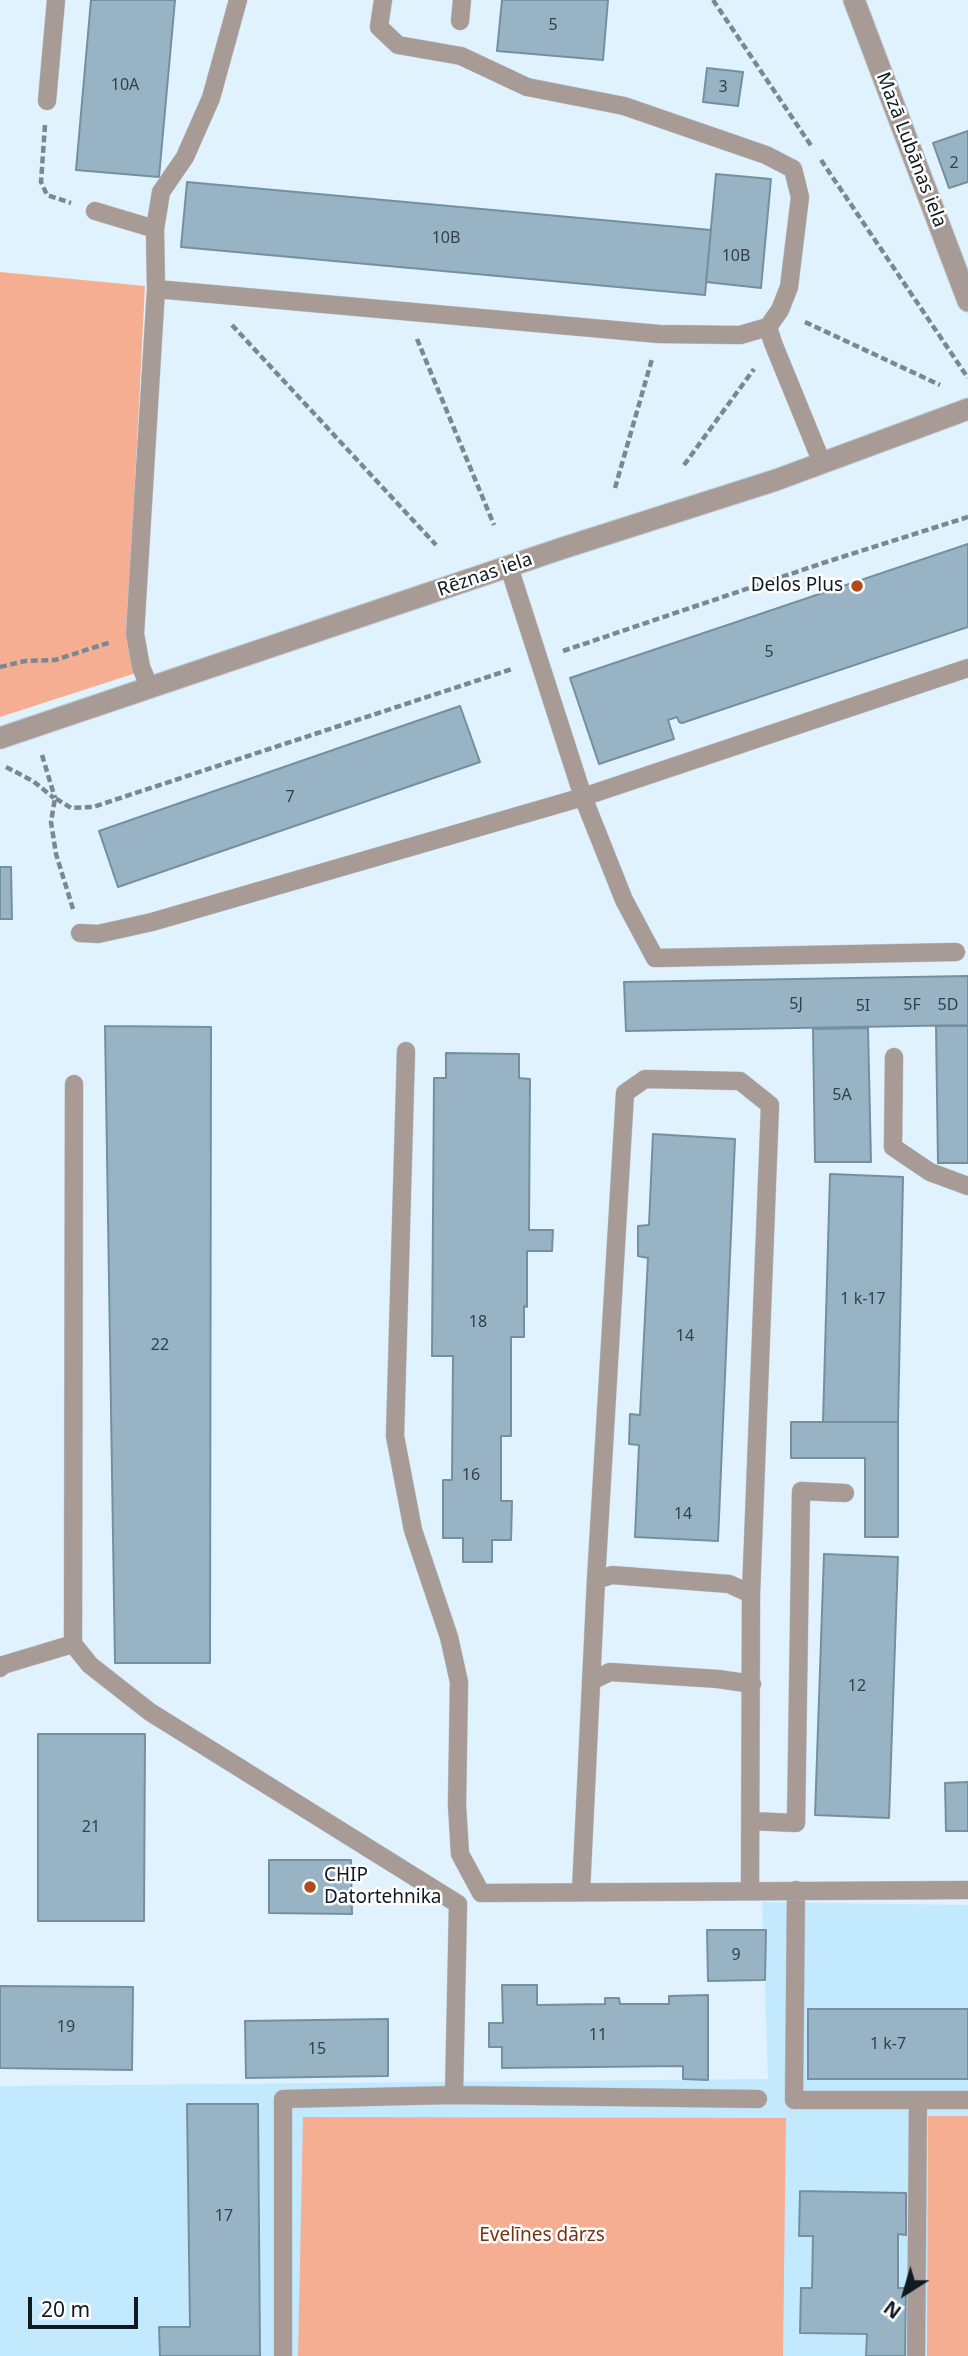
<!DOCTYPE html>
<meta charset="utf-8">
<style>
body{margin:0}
#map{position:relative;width:968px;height:2356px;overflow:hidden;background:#e0f2fd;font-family:"Noto Sans",sans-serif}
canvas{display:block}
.north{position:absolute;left:870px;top:2258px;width:70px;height:70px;-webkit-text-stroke:5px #fff;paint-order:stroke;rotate:217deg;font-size:19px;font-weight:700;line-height:28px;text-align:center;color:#101b21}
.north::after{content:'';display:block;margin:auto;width:24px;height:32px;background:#101b21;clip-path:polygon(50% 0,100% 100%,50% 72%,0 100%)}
.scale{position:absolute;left:28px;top:2297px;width:110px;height:32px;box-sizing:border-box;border:4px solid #101b21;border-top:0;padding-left:9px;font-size:21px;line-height:24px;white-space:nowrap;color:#101b21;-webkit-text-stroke:5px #fff;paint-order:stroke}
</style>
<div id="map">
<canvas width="968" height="2356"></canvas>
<div class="north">N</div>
<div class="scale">20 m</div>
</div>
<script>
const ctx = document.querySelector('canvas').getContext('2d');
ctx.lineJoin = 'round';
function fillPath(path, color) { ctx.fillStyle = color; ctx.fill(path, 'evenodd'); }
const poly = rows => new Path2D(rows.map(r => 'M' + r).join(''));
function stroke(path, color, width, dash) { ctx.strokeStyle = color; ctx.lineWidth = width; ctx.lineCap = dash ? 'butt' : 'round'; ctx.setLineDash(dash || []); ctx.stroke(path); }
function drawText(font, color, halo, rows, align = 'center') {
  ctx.font = font + ' "Noto Sans",sans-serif'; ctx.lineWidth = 5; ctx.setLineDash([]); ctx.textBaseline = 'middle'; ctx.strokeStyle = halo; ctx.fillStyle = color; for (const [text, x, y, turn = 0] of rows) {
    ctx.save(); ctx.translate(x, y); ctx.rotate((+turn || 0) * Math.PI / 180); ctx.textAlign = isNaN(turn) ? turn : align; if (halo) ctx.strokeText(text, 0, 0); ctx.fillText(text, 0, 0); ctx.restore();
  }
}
fillPath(poly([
 [762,1902,968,1905,968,2356,0,2356,0,2086,768,2079]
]), '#c3e9ff');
fillPath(poly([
 [0,272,145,286,128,622,136,673,0,717],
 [928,2116,968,2116,968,2356,927,2356],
 [303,2117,786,2118,783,2356,298,2356]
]), '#f5ae92');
const building = poly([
 [91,0,175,0,159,177,76,170,91,0],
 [502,0,608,0,603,60,497,51,502,0],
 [707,68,743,72,738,106,703,102,707,68],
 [968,131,968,182,949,188,933,143,968,131],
 [716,174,771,179,761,288,706,282,716,174],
 [187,182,711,230,705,295,181,247,187,182],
 [968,544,968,627,682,723,679,722,677,717,668,720,674,739,599,764,570,678,968,544],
 [460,706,480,762,118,887,99,831,460,706],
 [0,867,11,867,12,919,0,919,0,867],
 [968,976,968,1025,626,1031,624,982,968,976],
 [105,1026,211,1027,210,1663,115,1663,105,1026],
 [936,1026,968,1026,968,1163,938,1163,936,1026],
 [868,1028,871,1162,815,1162,813,1029,868,1028],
 [446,1053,519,1054,519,1078,530,1079,529,1230,553,1230,552,1251,527,1251,527,1307,524,1306,524,1337,511,1337,511,1436,501,1436,501,1501,512,1501,511,1540,492,1540,492,1562,463,1562,463,1538,443,1538,443,1480,452,1480,453,1356,432,1356,434,1078,446,1078,446,1053],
 [653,1134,735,1139,718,1541,635,1537,639,1445,629,1444,630,1414,640,1415,648,1258,638,1256,638,1226,649,1225,653,1134],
 [830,1174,903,1177,898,1422,823,1422,830,1174],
 [791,1422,898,1422,898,1537,865,1537,865,1458,791,1458,791,1422],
 [824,1554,898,1557,889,1818,815,1815,824,1554],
 [38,1734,145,1734,144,1921,38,1921,38,1734],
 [968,1782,968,1831,946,1831,945,1783,968,1782],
 [269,1860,351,1860,352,1914,269,1913,269,1860],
 [707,1930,766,1930,765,1980,708,1981,707,1930],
 [502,1985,537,1985,537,2005,605,2004,605,1998,619,1998,620,2004,669,2004,669,1996,708,1995,708,2080,683,2079,683,2066,502,2068,502,2047,489,2047,489,2023,503,2023,502,1985],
 [0,1986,133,1987,132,2070,0,2068,0,1986],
 [808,2009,968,2009,968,2079,808,2079,808,2009],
 [388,2019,388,2076,246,2078,245,2021,388,2019],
 [187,2104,258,2104,260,2356,160,2356,159,2327,190,2327,187,2104],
 [800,2191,906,2193,906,2235,898,2234,898,2288,906,2288,905,2356,866,2356,867,2334,800,2333,801,2288,812,2288,813,2236,799,2236,800,2191]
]);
fillPath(building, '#97b3c4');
stroke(building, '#7490a0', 2);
const lane = poly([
 [460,21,462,0],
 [47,101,56,0],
 [95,211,155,229,156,289,135,634,141,667,149,686],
 [155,229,161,192,185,157,211,98,238,0],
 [156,289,659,334,740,335,768,327,780,310,789,287,800,197,793,169,766,155,624,106,527,87,461,56,398,45,379,27,383,0],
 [768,327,773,343,822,463],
 [509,567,583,797,624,900,655,958,956,952],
 [80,933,98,934,152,922,583,797,968,668],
 [406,1051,395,1436,413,1530,449,1637,459,1682,457,1805,460,1854,481,1893,968,1890],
 [894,1057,893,1147,930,1172,968,1186],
 [74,1084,73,1644,90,1665,150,1712,458,1904,454,2095],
 [596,1580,612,1575,729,1584,751,1594],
 [0,1668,3,1665,73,1644],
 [591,1681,610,1672,718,1679,752,1684],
 [751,1821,796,1823,801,1491,845,1493],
 [796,1890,794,2100,968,2100],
 [581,1891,596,1580,625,1093,645,1079,740,1081,770,1105,751,1594,750,1890],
 [283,2356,283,2099,454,2095,758,2099],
 [916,2356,918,2100]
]);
const street = poly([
 [854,0,968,301],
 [0,738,563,548,776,480,968,409]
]);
stroke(lane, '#bbcbd5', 19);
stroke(street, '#bbcbd5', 23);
stroke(poly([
 [713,0,812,147],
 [45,125,41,182,47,195,71,203],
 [821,160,968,378],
 [805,322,940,385],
 [232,325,436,545],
 [417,339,494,525],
 [684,465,754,369],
 [615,488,652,359],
 [563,651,826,562,968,517],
 [0,667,25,661,55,660,111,642],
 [42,755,55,798],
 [6,767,33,781,54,798],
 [73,909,56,854,51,822,55,798,71,808,93,807,512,669]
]), '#7a8991', 4.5, [7, 3.5]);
stroke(lane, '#a89a95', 18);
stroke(street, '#a89a95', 21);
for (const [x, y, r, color] of [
 [857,586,7,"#b04c1c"],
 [310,1887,7,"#b04c1c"]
]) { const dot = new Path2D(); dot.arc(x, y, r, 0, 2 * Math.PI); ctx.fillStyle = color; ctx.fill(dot); stroke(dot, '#fff', 2.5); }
drawText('16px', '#32414a', null, [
 ["5",553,25],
 ["10A",125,85],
 ["3",723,87],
 ["2",954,163],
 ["10B",446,238],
 ["10B",736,256],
 ["5",769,652],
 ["7",290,797],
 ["5J",796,1004],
 ["5F",912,1005],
 ["5D",948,1005],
 ["5I",863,1006],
 ["5A",842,1095],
 ["1 k-17",863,1299],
 ["18",478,1322],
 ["14",685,1336],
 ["22",160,1345],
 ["16",471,1475],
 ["14",683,1514],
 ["12",857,1686],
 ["21",91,1827],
 ["9",736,1955],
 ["19",66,2027],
 ["11",598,2035],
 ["1 k-7",888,2044],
 ["15",317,2049],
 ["17",224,2216]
]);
drawText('19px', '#101b21', '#fff', [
 ["Mazā Lubānas iela",911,150,69],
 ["Rēznas iela",485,575,-19]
]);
drawText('19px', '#101b21', '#fff', [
 ["Delos Plus",843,586],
 ["CHIP",324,1876,"left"],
 ["Datortehnika",324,1898,"left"]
], 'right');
drawText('19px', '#743112', '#fff', [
 ["Evelīnes dārzs",542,2236]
]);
</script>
